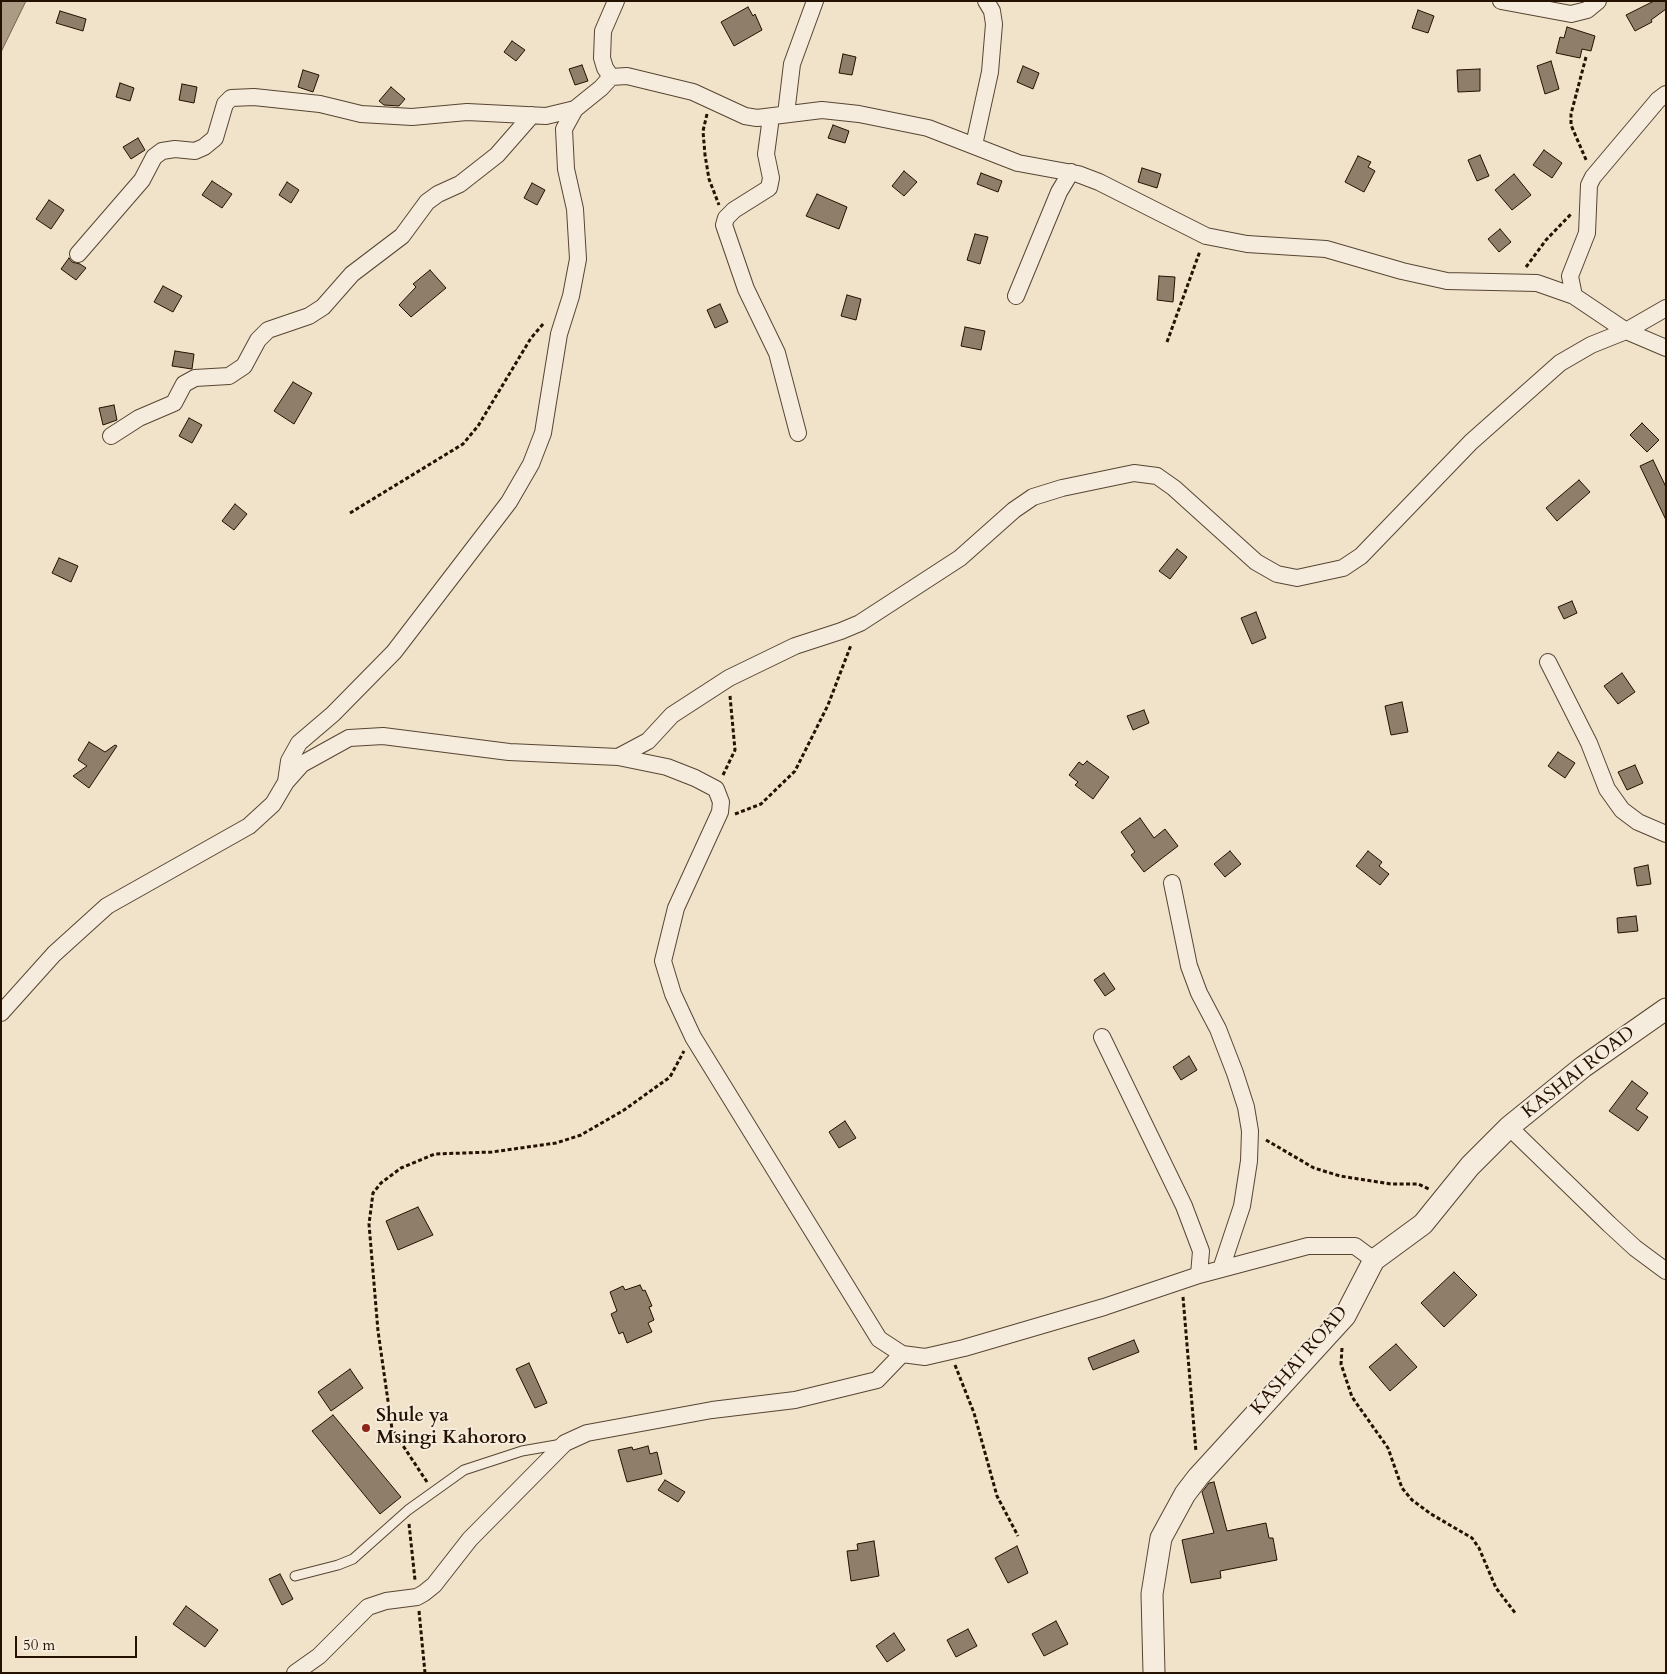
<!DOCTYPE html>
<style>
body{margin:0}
#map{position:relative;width:1667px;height:1674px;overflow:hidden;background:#f1e2ca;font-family:Cardo,serif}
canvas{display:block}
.frame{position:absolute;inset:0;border:2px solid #241100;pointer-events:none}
.scale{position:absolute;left:15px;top:1636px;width:122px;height:22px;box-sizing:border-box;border:2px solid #241100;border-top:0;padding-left:6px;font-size:15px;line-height:18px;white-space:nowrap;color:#241100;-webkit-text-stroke:4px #f6ecdd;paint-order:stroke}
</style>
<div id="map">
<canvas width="1667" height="1674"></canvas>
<div class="frame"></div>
<div class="scale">50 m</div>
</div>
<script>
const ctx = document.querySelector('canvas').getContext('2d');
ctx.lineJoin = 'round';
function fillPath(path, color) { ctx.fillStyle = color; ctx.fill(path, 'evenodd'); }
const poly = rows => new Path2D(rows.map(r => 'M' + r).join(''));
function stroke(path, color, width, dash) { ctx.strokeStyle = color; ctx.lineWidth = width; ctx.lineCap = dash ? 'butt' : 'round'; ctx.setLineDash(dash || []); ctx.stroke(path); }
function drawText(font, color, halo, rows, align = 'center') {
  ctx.font = font + ' Cardo,serif'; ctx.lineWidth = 4; ctx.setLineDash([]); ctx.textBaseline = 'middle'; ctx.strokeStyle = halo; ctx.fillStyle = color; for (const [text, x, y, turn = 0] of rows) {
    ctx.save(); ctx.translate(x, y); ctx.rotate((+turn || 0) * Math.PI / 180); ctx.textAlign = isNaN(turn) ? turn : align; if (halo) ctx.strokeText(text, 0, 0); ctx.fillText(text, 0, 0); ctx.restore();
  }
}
const water = poly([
 [1,1,26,1,1,52,1,1]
]);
fillPath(water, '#ab9b85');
stroke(water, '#756450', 1);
const building = poly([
 [1654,1,1666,1,1666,9,1651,20,1652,22,1635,31,1626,15,1654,1],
 [748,7,753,16,755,14,762,30,734,46,721,22,748,7],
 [1418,10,1434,16,1428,33,1412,28,1418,10],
 [60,11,86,19,83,31,56,23,60,11],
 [1567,27,1595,36,1591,51,1582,49,1580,58,1556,53,1560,37,1564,38,1567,27],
 [512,41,525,50,516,61,504,52,512,41],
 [843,54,856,57,852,75,839,73,843,54],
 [1551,61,1559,89,1545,94,1537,66,1551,61],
 [582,65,588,81,575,85,569,69,582,65],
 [1023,66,1039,73,1033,89,1017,82,1023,66],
 [1480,69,1480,91,1458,92,1457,70,1480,69],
 [303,70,319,75,313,92,298,87,303,70],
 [120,83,134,88,130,101,116,97,120,83],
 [182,84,197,87,194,103,179,100,182,84],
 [391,87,405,99,399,106,384,105,379,101,391,87],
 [833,125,849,131,845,143,828,138,833,125],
 [138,138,145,150,131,159,123,147,138,138],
 [1544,150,1562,163,1552,178,1533,165,1544,150],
 [1480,155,1489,176,1477,181,1468,160,1480,155],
 [1358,156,1371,162,1368,167,1375,171,1364,192,1345,182,1358,156],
 [1142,168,1161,174,1157,188,1138,182,1142,168],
 [904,171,917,182,904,196,892,186,904,171],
 [981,173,1002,181,998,192,977,184,981,173],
 [1514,174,1531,195,1512,210,1495,190,1514,174],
 [212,181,232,194,222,208,202,195,212,181],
 [287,182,299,190,291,203,279,195,287,182],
 [532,183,545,190,537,205,524,198,532,183],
 [817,194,847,207,839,229,806,216,817,194],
 [49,200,64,210,51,229,36,219,49,200],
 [1500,229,1511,242,1499,252,1488,239,1500,229],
 [975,234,988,237,980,264,967,260,975,234],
 [69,258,72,262,80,264,86,268,76,280,61,269,69,258],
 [430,270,446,288,411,317,399,305,416,287,413,284,430,270],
 [1159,276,1175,277,1173,302,1157,300,1159,276],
 [163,286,182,296,173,312,154,302,163,286],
 [847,295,861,299,856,320,841,316,847,295],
 [720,304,728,322,715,328,707,310,720,304],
 [965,327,985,331,981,350,961,346,965,327],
 [175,351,194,354,192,369,172,366,175,351],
 [293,382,312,393,294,424,274,411,293,382],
 [114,405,117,420,103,425,99,408,114,405],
 [189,418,202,425,192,443,179,436,189,418],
 [1642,423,1659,440,1647,452,1630,435,1642,423],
 [1653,460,1666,487,1666,520,1640,466,1653,460],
 [1579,480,1590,492,1557,521,1546,508,1579,480],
 [235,504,247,514,234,530,222,521,235,504],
 [1177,549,1187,557,1170,579,1159,571,1177,549],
 [59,558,78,566,71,582,52,573,59,558],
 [1572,601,1577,613,1564,619,1558,607,1572,601],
 [1256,612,1266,638,1252,644,1241,618,1256,612],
 [1622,673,1635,692,1618,704,1604,686,1622,673],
 [1402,702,1408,732,1391,735,1385,706,1402,702],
 [1144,710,1149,723,1133,730,1127,716,1144,710],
 [89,742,105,752,115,745,117,746,89,788,73,776,87,766,78,760,89,742],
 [1558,752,1575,763,1565,778,1548,766,1558,752],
 [1087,761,1109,777,1093,799,1075,785,1078,782,1069,775,1079,762,1083,765,1087,761],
 [1635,765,1643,783,1627,790,1618,772,1635,765],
 [1140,818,1154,838,1165,829,1178,846,1144,872,1131,855,1135,852,1121,832,1140,818],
 [1230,851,1241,864,1225,877,1214,864,1230,851],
 [1368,851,1382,862,1379,866,1389,874,1380,885,1356,866,1368,851],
 [1648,865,1651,884,1637,886,1634,868,1648,865],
 [1636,916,1638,931,1618,933,1617,918,1636,916],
 [1104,973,1115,989,1105,996,1094,980,1104,973],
 [1189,1056,1197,1070,1181,1080,1173,1067,1189,1056],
 [1632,1081,1648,1093,1636,1109,1648,1117,1638,1131,1609,1111,1632,1081],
 [845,1121,856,1138,839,1148,829,1132,845,1121],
 [418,1207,433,1235,398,1250,386,1221,418,1207],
 [1454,1272,1477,1295,1444,1327,1421,1303,1454,1272],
 [640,1285,643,1291,645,1290,652,1306,649,1307,654,1320,648,1323,652,1332,627,1343,623,1332,619,1334,611,1314,617,1311,610,1292,623,1286,625,1290,640,1285],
 [1134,1340,1139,1352,1093,1370,1088,1358,1134,1340],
 [1396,1344,1417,1367,1390,1391,1369,1367,1396,1344],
 [529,1363,547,1403,535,1408,516,1369,529,1363],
 [350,1369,363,1388,331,1411,318,1392,350,1369],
 [333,1415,401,1497,380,1514,312,1431,333,1415],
 [648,1446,650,1454,657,1452,662,1474,627,1482,618,1450,632,1447,633,1450,648,1446],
 [665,1480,685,1492,678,1502,658,1490,665,1480],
 [1214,1482,1227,1531,1266,1523,1269,1538,1273,1538,1277,1560,1220,1571,1221,1578,1191,1583,1182,1540,1214,1533,1202,1492,1209,1483,1214,1482],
 [874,1541,879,1576,851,1581,847,1551,858,1550,857,1544,874,1541],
 [1017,1546,1028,1573,1008,1583,995,1558,1017,1546],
 [280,1574,293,1599,282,1605,269,1579,280,1574],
 [186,1606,218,1630,205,1647,173,1624,186,1606],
 [1056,1621,1068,1644,1044,1656,1032,1634,1056,1621],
 [968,1629,977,1646,956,1657,947,1640,968,1629],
 [894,1633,905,1650,887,1662,876,1646,894,1633]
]);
fillPath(building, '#8f7e69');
stroke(building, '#241100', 1);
const service = poly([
 [295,1576,338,1565,353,1559,408,1510,464,1470,522,1451,562,1444]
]);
const minor = poly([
 [1501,1,1571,14,1587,10,1598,1],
 [611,77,627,76,693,92,745,116,757,118,822,110,859,114,928,128,1018,163,1078,174,1099,182,1206,236,1247,244,1326,249,1402,271,1447,281,1537,283,1574,296,1626,331,1666,348],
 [786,114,792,64,815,1],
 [771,117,766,154,771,178,769,188,734,210,726,218,724,225,746,289,777,353,798,433],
 [974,145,990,72,994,24,992,11,986,1],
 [78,254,142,180,154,157,162,151,175,149,195,151,204,147,215,138,225,104,231,98,254,97,320,104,361,114,412,117,467,112,546,116,575,109],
 [1016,296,1059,192,1071,172],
 [1574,296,1570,276,1587,233,1589,185,1593,177,1658,100,1666,94],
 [111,436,139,418,174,403,184,384,195,378,229,376,244,366,258,340,268,330,309,316,323,307,352,274,402,236,427,202,438,194,460,184,497,155,532,115],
 [1548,662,1589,743,1607,789,1622,810,1638,822,1666,834],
 [618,757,648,741,672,715,729,678,795,646,841,631,860,623,960,558,1014,510,1033,497,1062,488,1134,473,1157,476,1174,488,1256,562,1277,574,1297,578,1343,568,1361,556,1471,442,1560,363,1591,345,1626,331,1666,308],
 [286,782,289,761,299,743,333,714,394,652,509,502,531,464,543,433,559,334,571,296,578,259,575,209,566,169,564,129,575,109,601,88,611,77,605,68,602,58,603,31,616,1],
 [1172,883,1189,966,1199,993,1218,1029,1235,1073,1246,1107,1250,1131,1249,1161,1242,1206,1221,1269],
 [1,1013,54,954,107,906,249,826,273,804,286,782,302,764,349,738,383,736,509,752,618,757,667,767,695,778,716,789,721,802,720,812,676,908,663,961,673,994,693,1037,879,1339,902,1354,925,1357,964,1348,1104,1307,1199,1275,1308,1246,1355,1246,1374,1260],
 [1102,1037,1184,1206,1201,1251,1199,1275],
 [1509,1127,1609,1224,1635,1248,1666,1271],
 [295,1673,319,1656,368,1607,386,1601,417,1597,424,1593,434,1585,470,1539,565,1443,587,1433,712,1410,795,1400,877,1380,902,1354]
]);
const tertiary = poly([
 [1154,1673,1152,1594,1161,1538,1185,1494,1198,1477,1345,1316,1374,1260,1423,1224,1470,1166,1509,1127,1583,1067,1666,1009]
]);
stroke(service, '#574532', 11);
stroke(minor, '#574532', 18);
stroke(tertiary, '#574532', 23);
stroke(poly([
 [1586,57,1571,114,1571,125,1587,162],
 [707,114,703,131,705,155,709,179,719,205],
 [1526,267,1546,240,1572,213],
 [1167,342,1200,251],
 [350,513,463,444,478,426,531,338,544,323],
 [723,775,735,750,730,696],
 [735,814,761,804,795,771,828,705,851,645],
 [1266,1140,1314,1168,1340,1176,1391,1184,1418,1184,1429,1189],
 [1183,1297,1196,1452],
 [1342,1348,1341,1364,1352,1397,1388,1448,1402,1488,1412,1500,1431,1514,1472,1538,1479,1548,1496,1588,1516,1614],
 [955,1365,974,1413,997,1496,1018,1536],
 [427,1482,392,1429,378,1331,369,1224,373,1193,381,1183,401,1168,435,1154,492,1152,556,1143,581,1135,624,1110,670,1077,684,1051],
 [409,1524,415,1580],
 [419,1611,425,1673]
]), '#241100', 3, [4, 2.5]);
stroke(service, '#f6ecdd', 9);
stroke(minor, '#f6ecdd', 16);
stroke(tertiary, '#f6ecdd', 21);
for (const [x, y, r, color] of [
 [366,1428,5,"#8f2418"]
]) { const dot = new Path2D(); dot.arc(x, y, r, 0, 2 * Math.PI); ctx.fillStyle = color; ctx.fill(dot); stroke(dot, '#f6ecdd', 2); }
drawText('19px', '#241100', '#f6ecdd', [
 ["KASHAI ROAD",1579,1073,-38],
 ["KASHAI ROAD",1300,1361,-49]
]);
drawText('bold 19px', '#241100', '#f6ecdd', [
 ["Shule ya",376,1417],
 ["Msingi Kahororo",376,1439]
], 'left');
</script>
